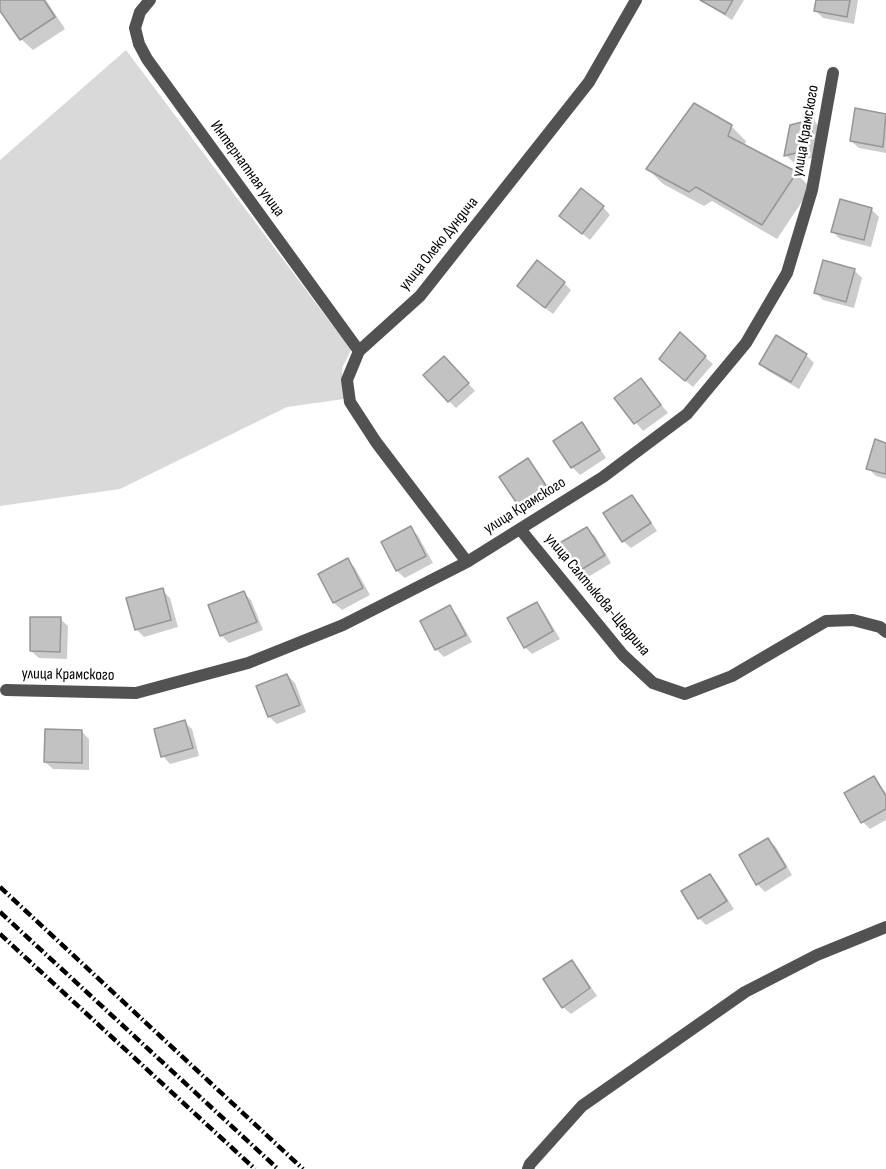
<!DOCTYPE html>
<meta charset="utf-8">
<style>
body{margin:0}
canvas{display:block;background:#fff}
</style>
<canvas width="886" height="1169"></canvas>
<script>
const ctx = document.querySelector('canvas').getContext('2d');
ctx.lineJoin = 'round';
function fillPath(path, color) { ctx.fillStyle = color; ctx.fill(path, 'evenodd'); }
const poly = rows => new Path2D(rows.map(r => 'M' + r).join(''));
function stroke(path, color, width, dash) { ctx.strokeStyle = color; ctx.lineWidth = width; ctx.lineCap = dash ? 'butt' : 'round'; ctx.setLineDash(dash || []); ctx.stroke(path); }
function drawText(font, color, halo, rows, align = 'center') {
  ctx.font = font + ' "Sofia Sans Condensed",sans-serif'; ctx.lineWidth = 5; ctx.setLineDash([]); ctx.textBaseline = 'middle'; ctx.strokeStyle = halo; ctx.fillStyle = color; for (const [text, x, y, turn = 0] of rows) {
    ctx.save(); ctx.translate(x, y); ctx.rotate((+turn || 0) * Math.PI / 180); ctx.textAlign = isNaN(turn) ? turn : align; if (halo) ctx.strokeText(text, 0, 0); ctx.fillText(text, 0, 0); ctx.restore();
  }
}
fillPath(poly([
 [126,50,351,350,342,368,344,399,287,407,120,489,0,506,0,160]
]), '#d9d9d9');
fillPath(poly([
 [0,0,46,0,65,29,33,50,21,39,0,8],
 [700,0,744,0,732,20],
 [817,0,858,0,854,24,823,18,816,11],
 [856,110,886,116,886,153,859,148,851,141],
 [813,120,821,128,815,157,793,162,786,155],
 [731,126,746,141,744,146,796,173,811,188,777,239,712,201,704,206,663,184,648,169],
 [603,207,610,215,590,240,569,223],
 [871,209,879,217,871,247,840,239,832,231],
 [854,270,862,278,854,308,823,300,815,292],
 [564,283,571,290,553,314,526,293],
 [806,355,814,363,799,389,768,371,761,363],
 [705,357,713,364,693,387,669,367],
 [452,365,475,391,456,408,449,401],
 [641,380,668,413,643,431,616,398],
 [581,424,589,432,606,458,580,475,572,467,556,441],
 [886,444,886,479,876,476,868,468],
 [528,460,535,468,553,495,527,512,519,504],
 [632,497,639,504,657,531,631,548,623,541],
 [411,528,418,536,433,563,405,578,397,571,383,543],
 [587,529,595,536,611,563,585,579,577,572],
 [348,560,355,568,370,595,342,610,334,603,320,575],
 [162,590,170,598,178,627,144,637,136,629],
 [244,593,251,600,263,630,229,643,222,636,210,606],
 [537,604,544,612,560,639,532,654,525,647],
 [450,607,457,615,472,642,444,657,436,649,422,622],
 [60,619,68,626,67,659,39,658,31,651],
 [287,675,295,683,306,712,277,724,269,717,258,687],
 [184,722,192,729,199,756,170,764,163,756],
 [82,732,89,739,89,770,53,769,45,762],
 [874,778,886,793,886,820,870,829,863,822],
 [768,840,776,847,792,875,765,892,757,884],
 [710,875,717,883,734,909,706,925,699,918],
 [572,962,579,969,597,996,571,1014,563,1007]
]), '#0003');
const building = poly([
 [0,0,44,0,55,17,20,40,0,11,0,0],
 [700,0,733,0,725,14,700,0],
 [816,0,850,0,847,17,814,11,816,0],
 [694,103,732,125,728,136,797,172,762,225,696,187,689,192,646,169,694,103],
 [855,108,886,114,883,147,850,141,855,108],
 [814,119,808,150,784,156,790,125,814,119],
 [581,188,604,206,582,234,559,216,581,188],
 [840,199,872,208,864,240,831,232,840,199],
 [537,260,565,282,545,308,517,286,537,260],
 [823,260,855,269,846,302,814,293,823,260],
 [680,332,706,356,685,381,659,359,680,332],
 [776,335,807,354,791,382,759,364,776,335],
 [444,356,469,383,448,402,423,375,444,356],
 [641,378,661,405,634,424,614,398,641,378],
 [582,422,600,450,571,468,553,441,582,422],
 [875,439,886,443,886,474,866,469,875,439],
 [528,458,547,487,518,505,499,477,528,458],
 [632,495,651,523,622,542,603,513,632,495],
 [411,526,426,556,396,571,381,542,411,526],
 [587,527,605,555,576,573,558,544,587,527],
 [348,558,363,588,333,603,318,574,348,558],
 [163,588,171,620,135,630,126,598,163,588],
 [244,591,257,622,220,636,208,605,244,591],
 [537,602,553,631,524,648,507,618,537,602],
 [450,605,466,635,435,650,420,621,450,605],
 [30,617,61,617,60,652,30,651,30,617],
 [287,674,300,705,268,717,256,686,287,674],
 [185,720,193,748,161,757,154,729,185,720],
 [45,729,82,730,82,763,44,762,45,729],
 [874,776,886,796,886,809,861,823,844,793,874,776],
 [768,838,786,867,756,885,739,855,768,838],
 [710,874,727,901,698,919,681,891,710,874],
 [572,960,590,988,562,1008,543,979,572,960]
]);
fillPath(building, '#c2c2c2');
stroke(building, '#969696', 1.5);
stroke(poly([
 [150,0,140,12,135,28,139,44,147,59,359,351],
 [520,529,623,655,653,683,685,694,732,676,826,621,853,620,880,627,886,632],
 [467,562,376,442,350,402,347,380,359,351,420,296,589,82,636,0],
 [6,690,136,693,248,663,343,625,467,562,603,477,687,414,746,343,787,273,812,190,833,73],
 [528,1169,530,1164,582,1106,745,992,817,955,886,927]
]), '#525252', 12);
stroke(poly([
 [0,887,303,1169],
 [0,912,278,1169],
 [0,934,255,1169]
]), '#000', 4.5, [9, 3, 1.5, 3]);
drawText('16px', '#000', '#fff', [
 ["улица Крамского",806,131,-80],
 ["Интернатная улица",247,169,54],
 ["улица Олеко Дундича",439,244,-51],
 ["улица Крамского",525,506,-32],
 ["улица Салтыкова-Щедрина",597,595,50],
 ["улица Крамского",68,675,1]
]);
</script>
